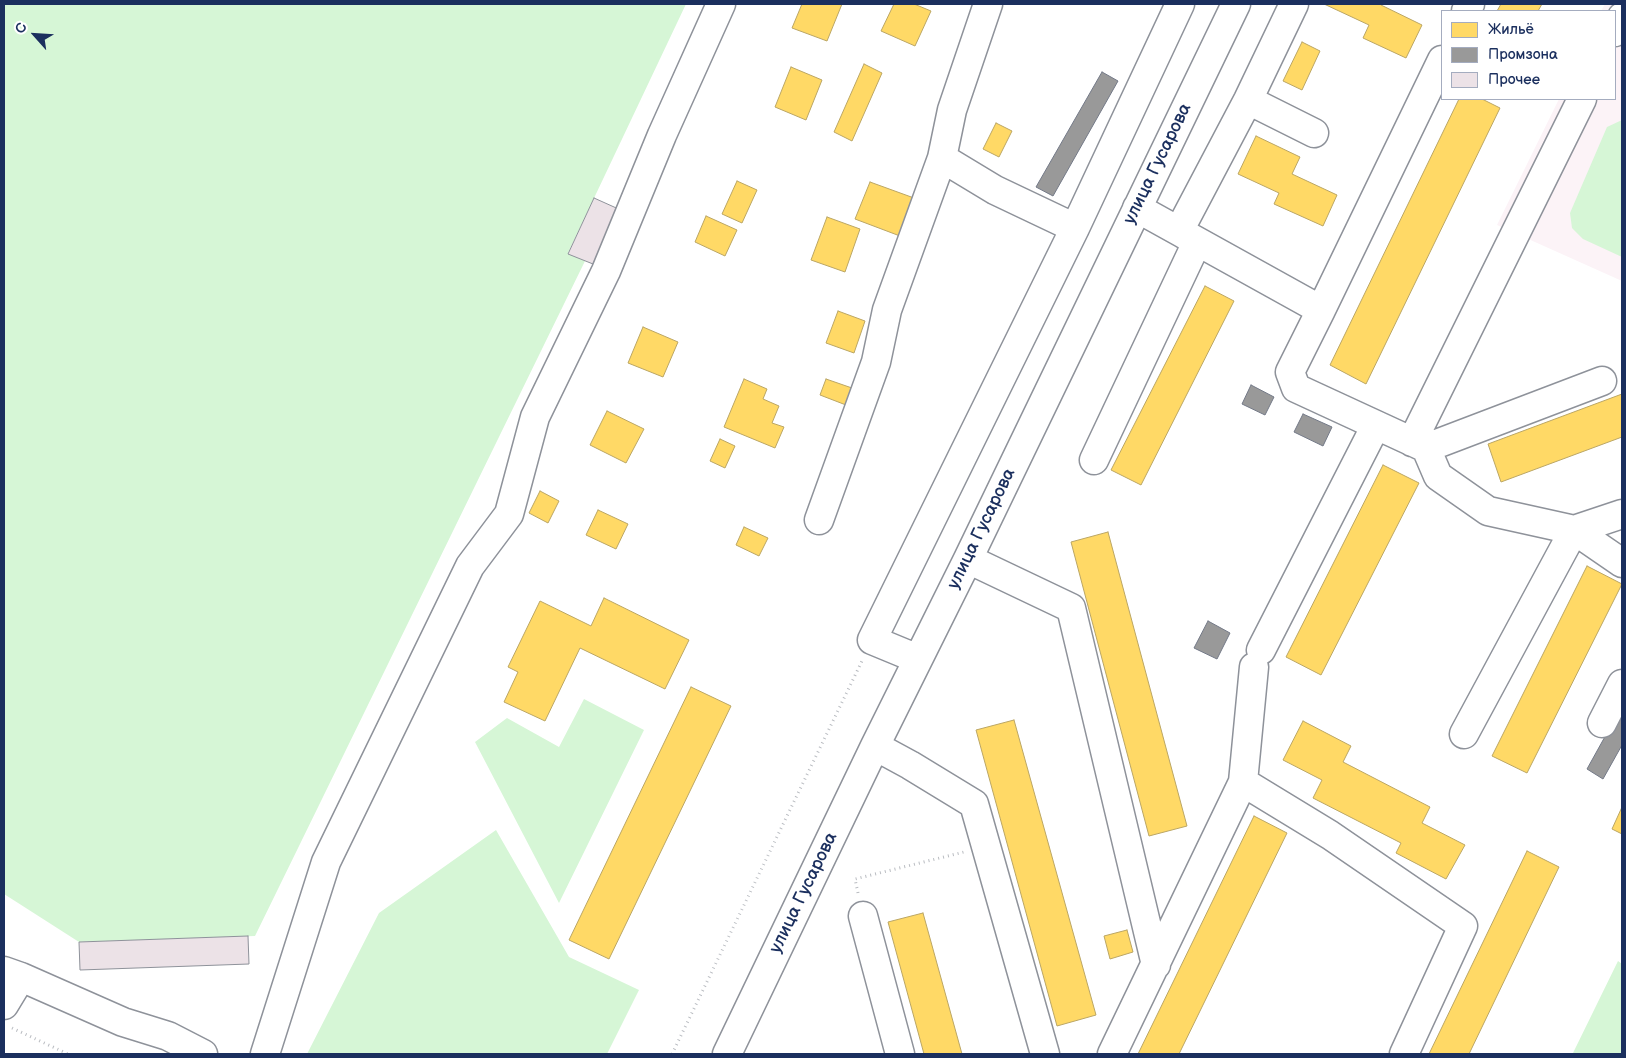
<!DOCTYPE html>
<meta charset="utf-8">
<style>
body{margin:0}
#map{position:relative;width:1626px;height:1058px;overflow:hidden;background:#fff;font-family:"Balsamiq Sans",sans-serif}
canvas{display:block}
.frame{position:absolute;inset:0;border:5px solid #1b2f5e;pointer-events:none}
.legend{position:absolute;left:1441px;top:10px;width:175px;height:90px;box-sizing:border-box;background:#fff;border:1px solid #a4acbf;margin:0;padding:6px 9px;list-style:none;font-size:15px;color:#1b2f5e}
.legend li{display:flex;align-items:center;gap:10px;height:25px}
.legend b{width:25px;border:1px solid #a4acbf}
.north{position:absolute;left:10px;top:10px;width:50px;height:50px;-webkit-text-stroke:4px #fff;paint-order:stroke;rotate:296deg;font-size:14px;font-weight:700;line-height:20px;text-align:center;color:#1b2f5e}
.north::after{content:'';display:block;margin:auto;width:18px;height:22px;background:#1b2f5e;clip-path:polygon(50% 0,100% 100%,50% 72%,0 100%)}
</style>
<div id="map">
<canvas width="1626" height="1058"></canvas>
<div class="frame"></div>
<ul class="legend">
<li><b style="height:14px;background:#ffd966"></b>Жильё</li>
<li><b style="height:14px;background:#999"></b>Промзона</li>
<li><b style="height:14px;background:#ece2e7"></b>Прочее</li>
</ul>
<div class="north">С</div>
</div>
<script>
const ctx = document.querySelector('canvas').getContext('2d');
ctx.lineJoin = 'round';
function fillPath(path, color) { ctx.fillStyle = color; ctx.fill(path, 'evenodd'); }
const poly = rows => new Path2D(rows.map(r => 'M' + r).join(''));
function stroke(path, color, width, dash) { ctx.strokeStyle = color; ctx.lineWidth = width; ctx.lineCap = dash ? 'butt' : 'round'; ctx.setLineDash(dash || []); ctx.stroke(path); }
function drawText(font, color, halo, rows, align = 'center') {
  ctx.font = font + ' "Balsamiq Sans",sans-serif'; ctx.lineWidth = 5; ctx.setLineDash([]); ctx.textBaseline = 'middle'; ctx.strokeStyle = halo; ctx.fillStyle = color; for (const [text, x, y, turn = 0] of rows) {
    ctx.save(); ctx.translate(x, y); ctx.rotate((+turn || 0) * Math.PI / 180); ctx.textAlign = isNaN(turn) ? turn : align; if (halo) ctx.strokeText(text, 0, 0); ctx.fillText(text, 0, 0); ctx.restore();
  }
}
fillPath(poly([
 [1605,4,1622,4,1622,281,1497,225,1559,99,1615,99,1615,11,1601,11]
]), '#fcf3f7');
fillPath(poly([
 [4,4,686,4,568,253,585,261,255,936,79,942,4,894],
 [1622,120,1622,257,1583,239,1572,228,1570,213,1607,127],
 [584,699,644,730,559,903,475,742,507,718,559,747],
 [496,830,569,957,639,990,607,1054,307,1054,379,913],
 [1618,961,1622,964,1622,1054,1575,1054,1573,1053]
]), '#d6f6d6');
const homes = poly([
 [802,4,842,4,827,41,792,28,802,4],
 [894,4,914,4,931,11,915,46,881,31,894,4],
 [1324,4,1381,4,1381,5,1422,25,1406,58,1363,38,1369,25,1324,4],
 [1501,4,1542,4,1538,11,1497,11,1501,4],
 [1302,42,1320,51,1302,90,1283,81,1302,42],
 [864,64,882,73,852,141,834,132,864,64],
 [791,67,822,80,806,120,775,107,791,67],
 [1459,99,1482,99,1500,108,1366,384,1330,365,1459,99],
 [996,123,1012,131,999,157,983,149,996,123],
 [1256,136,1300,157,1292,174,1337,195,1323,226,1274,204,1279,193,1238,174,1256,136],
 [737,181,757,190,742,223,722,214,737,181],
 [870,182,914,198,900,236,855,219,870,182],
 [706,216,737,230,725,256,695,242,706,216],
 [827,217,860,229,845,272,811,260,827,217],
 [1205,286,1234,301,1141,485,1111,470,1205,286],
 [838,311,865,321,854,353,826,343,838,311],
 [643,327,678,342,663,377,628,363,643,327],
 [744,379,767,389,763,399,779,406,772,423,784,427,775,448,724,427,744,379],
 [826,379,852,388,846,405,820,395,826,379],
 [1622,394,1622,437,1501,482,1488,444,1622,394],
 [607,411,644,429,626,463,590,445,607,411],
 [720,439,735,446,725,468,710,461,720,439],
 [1383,465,1419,483,1321,675,1286,657,1383,465],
 [540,491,559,501,548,523,529,513,540,491],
 [598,510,628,524,616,549,586,535,598,510],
 [744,527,768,538,759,556,736,545,744,527],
 [1108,532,1187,826,1149,836,1071,542,1108,532],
 [1587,566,1622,584,1527,773,1492,756,1587,566],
 [604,598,689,640,665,689,580,648,545,721,504,702,518,672,508,667,540,601,591,626,604,598],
 [691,687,731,706,609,959,569,940,691,687],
 [1014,720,1096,1015,1057,1026,976,730,1014,720],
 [1303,721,1351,746,1343,762,1430,807,1422,823,1465,845,1446,879,1396,853,1401,843,1313,798,1322,780,1283,760,1303,721],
 [1622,807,1622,834,1612,829,1622,807],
 [1254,816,1287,833,1179,1054,1138,1054,1254,816],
 [1527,851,1559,867,1469,1054,1429,1054,1527,851],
 [923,913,962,1054,924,1054,888,922,923,913],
 [1127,930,1133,952,1110,959,1104,936,1127,930]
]);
fillPath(homes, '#ffd966');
stroke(homes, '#bba664', 1);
const industry = poly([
 [1102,72,1118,81,1053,196,1036,187,1102,72],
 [1251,385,1274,397,1265,415,1242,404,1251,385],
 [1303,414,1332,427,1323,446,1294,432,1303,414],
 [1208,621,1230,633,1217,659,1194,648,1208,621],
 [1622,706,1622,745,1603,779,1587,769,1622,706]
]);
fillPath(industry, '#999');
stroke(industry, '#737987', 1);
const building = poly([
 [594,198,623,211,598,266,568,254,594,198],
 [248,936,249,964,80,970,79,942,248,936]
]);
fillPath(building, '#ece2e7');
stroke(building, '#8e929a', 1);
const minor = poly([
 [1466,11,1470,4],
 [1615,32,1622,17],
 [1248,100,1314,133],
 [942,158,995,190,1075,228],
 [1137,208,1321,310,1290,372,1296,388,1426,448,1438,476,1488,511,1574,530,1622,563],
 [1321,310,1442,60],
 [1412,442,1582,99],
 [1426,448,1602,381],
 [1094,460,1197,242,1179,231,1248,100,1294,4],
 [819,520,876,362,887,310,942,158,952,110,988,4],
 [968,559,1071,608,1156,965],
 [1261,650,1376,425],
 [918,659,872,640,1075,228,1180,4],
 [1602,723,1622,684],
 [1464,734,1574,530,1622,514],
 [875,746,910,765,974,804,1045,1054],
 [1243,782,1254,667],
 [863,916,900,1054],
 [4,971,21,977,123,1022,168,1036,203,1054],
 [4,1005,21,977],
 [265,1054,326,862,470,566,509,514,535,417,606,271,662,135,721,4],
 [727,1054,875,746,968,559,1236,4],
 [1112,1054,1243,782,1330,835,1463,926,1404,1054]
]);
stroke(minor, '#8e929a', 31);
stroke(poly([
 [858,893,855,879,964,852],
 [12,1028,68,1054],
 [672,1054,862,661]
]), '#b9bcc1', 3, [1, 4]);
stroke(minor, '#fff', 28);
drawText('18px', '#1b2f5e', '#fff', [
 ["улица Гусарова",1158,164,-64],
 ["улица Гусарова",982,529,-64],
 ["улица Гусарова",804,893,-64]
]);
</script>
